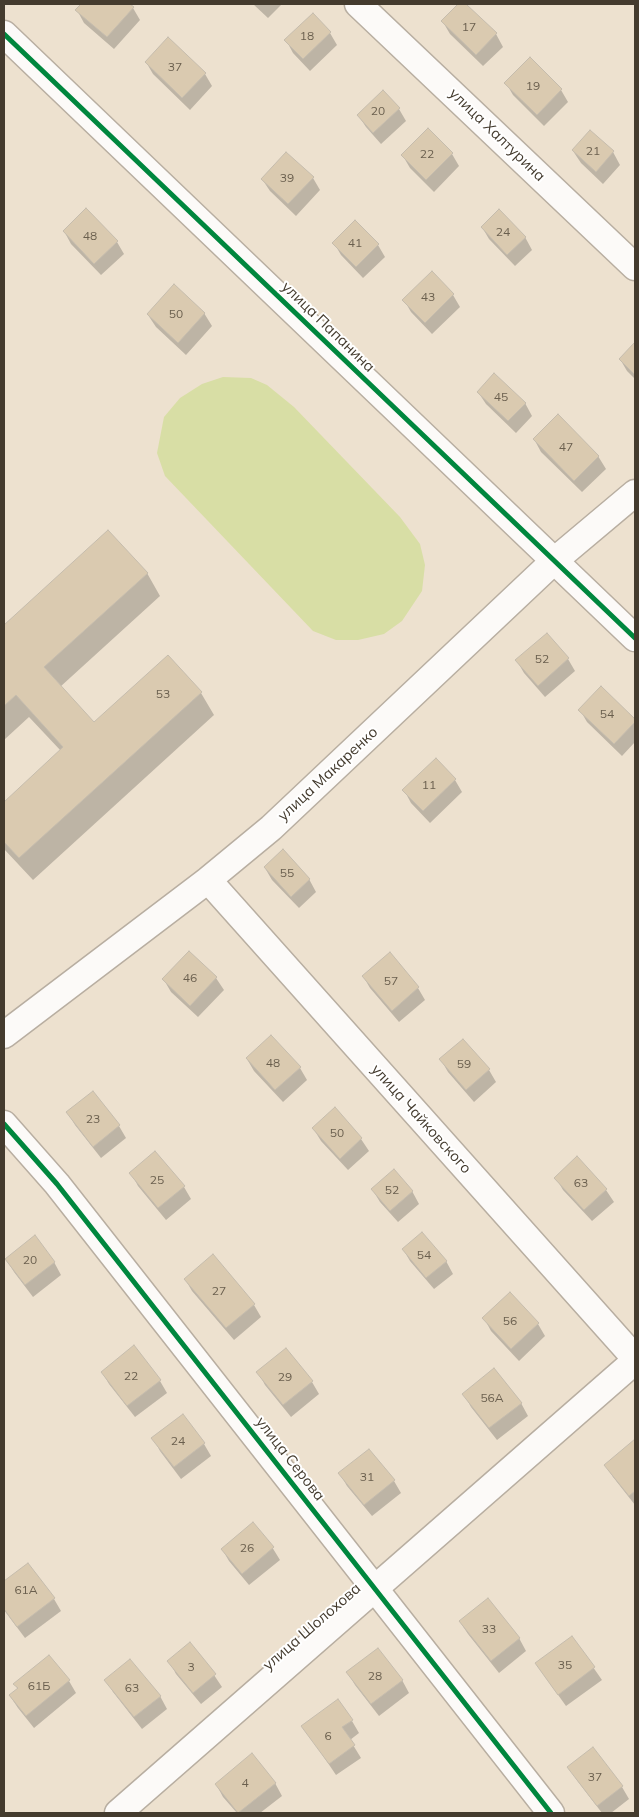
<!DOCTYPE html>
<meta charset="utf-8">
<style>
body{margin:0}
#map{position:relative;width:639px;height:1817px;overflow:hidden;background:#ede1cf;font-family:Mulish,sans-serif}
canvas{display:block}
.frame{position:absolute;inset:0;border:5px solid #443b2e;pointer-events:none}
</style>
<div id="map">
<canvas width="639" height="1817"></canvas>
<div class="frame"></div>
</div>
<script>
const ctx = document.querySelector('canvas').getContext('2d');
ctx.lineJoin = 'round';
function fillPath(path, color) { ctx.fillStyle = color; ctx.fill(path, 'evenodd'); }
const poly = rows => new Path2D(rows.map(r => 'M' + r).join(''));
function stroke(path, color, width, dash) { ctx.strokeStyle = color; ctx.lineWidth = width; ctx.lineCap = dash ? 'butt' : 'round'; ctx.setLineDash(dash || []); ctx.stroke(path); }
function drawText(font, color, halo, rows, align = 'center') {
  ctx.font = font + ' Mulish,sans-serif'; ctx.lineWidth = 4; ctx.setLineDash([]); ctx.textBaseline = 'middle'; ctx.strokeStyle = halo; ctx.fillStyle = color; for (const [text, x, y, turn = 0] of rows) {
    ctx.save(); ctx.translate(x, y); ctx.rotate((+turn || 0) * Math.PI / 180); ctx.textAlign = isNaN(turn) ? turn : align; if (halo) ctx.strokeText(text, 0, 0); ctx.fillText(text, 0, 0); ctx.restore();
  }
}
fillPath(poly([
 [223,377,251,378,267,385,294,407,400,517,420,544,425,565,422,591,402,621,384,634,358,640,336,640,313,631,165,476,157,453,164,417,180,398,202,384]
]), '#d8dea5');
fillPath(poly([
 [83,4,128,4,133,8,140,20,114,49,84,23,77,10],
 [253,4,282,4,268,18],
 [460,4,464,4,496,34,503,47,483,66,450,34,443,22],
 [330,33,337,45,310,71,293,53,286,40],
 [146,62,205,74,212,86,190,110,153,74],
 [506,83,561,90,568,102,544,126,513,95],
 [399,109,406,121,381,144,366,127,358,115],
 [590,132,613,152,620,165,603,184,581,163,573,151],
 [452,154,459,166,434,192,410,168,403,156],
 [313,178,320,190,296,216,270,191,262,179],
 [482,227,525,237,532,250,515,266,489,239],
 [64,231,117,242,124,254,101,275,71,244],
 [334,243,378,245,385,257,363,278,341,255],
 [453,295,460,307,432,334,411,312,404,300],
 [204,313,212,326,186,355,156,327,148,315],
 [635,344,635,379,627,371,620,359],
 [478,392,525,403,532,416,516,433,486,404],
 [534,439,598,456,606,469,582,492,541,452],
 [108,532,147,573,160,596,60,687,94,724,201,693,214,715,33,880,4,849,4,803,61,751,29,717,4,740,4,627],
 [568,659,575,671,545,697,524,673,517,661],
 [602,688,635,720,635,742,622,756,587,722,580,710],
 [455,780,462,792,430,823,411,803,404,790],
 [265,868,309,879,316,892,299,908,272,880],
 [189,952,216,978,224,990,198,1017,171,992,164,980],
 [390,954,418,988,425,1000,399,1022,370,988,363,976],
 [247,1059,300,1068,307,1080,283,1102,254,1071],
 [441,1060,489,1070,496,1082,474,1102,448,1072],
 [335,1109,361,1139,369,1151,348,1170,321,1141,313,1128],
 [68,1113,119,1126,126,1138,101,1158,75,1125],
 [131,1173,184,1187,191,1199,166,1220,138,1186],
 [556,1178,606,1190,614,1202,592,1221,563,1190],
 [372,1189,412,1191,419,1204,398,1222,380,1202],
 [403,1249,446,1261,453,1274,434,1289,410,1261],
 [6,1259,54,1262,61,1275,33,1297,14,1272],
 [185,1279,254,1305,261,1317,234,1340,192,1291],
 [484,1318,538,1324,545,1336,519,1361,491,1331],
 [134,1347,160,1381,167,1393,135,1417,109,1384,102,1372],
 [286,1350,312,1382,319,1394,291,1417,265,1385,258,1372],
 [464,1394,521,1403,528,1416,497,1440,471,1407],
 [153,1438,204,1444,211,1456,181,1479,160,1451],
 [635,1441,635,1505,613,1477,605,1465],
 [369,1450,394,1481,401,1493,372,1516,347,1486,340,1474],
 [272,1547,280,1560,249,1585,229,1561,222,1549],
 [28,1565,54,1599,61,1611,25,1638,4,1610,4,1583],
 [460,1622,519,1638,526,1651,499,1673,468,1634],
 [572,1637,602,1680,566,1706,536,1664],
 [169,1661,214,1675,222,1687,201,1704,176,1674],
 [348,1673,402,1680,409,1693,379,1716,355,1685],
 [106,1680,160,1696,167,1709,142,1729,113,1692],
 [69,1681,76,1693,34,1728,18,1708,10,1696,18,1690,15,1684],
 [352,1721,359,1733,350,1740,361,1758,336,1775,303,1726],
 [593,1749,622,1787,629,1799,611,1813,602,1813,576,1779,569,1767],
 [275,1783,282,1796,260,1813,237,1813,223,1797,216,1784]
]), '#0003');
const building = poly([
 [81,4,130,4,134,7,107,37,75,10,81,4],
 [458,4,466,4,497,33,476,55,441,21,458,4],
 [313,13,331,32,303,59,284,40,313,13],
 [168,37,206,73,182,98,145,62,168,37],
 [530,57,562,89,537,115,504,83,530,57],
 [383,90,400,108,373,133,357,115,383,90],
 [428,128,453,153,426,180,401,155,428,128],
 [590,130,614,151,596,172,572,150,590,130],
 [286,152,314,177,288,204,261,179,286,152],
 [86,208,118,241,94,264,63,231,86,208],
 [499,209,526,237,507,255,481,227,499,209],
 [355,220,379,244,356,267,332,243,355,220],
 [432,271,454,294,425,323,402,300,432,271],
 [174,284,205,313,178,343,147,314,174,284],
 [635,342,635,375,619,359,635,342],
 [494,373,526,403,508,421,477,392,494,373],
 [558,414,599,456,574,481,533,439,558,414],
 [108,530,148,573,44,667,94,722,168,655,202,692,19,858,4,842,4,802,63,747,16,695,4,706,4,625,108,530],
 [547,633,569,658,538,686,515,660,547,633],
 [601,686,635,719,635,722,614,744,578,710,601,686],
 [436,758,456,779,423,811,402,790,436,758],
 [283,849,310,879,291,897,264,867,283,849],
 [189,951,217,977,190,1006,162,979,189,951],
 [390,952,419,987,392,1011,362,976,390,952],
 [271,1035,301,1067,275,1090,246,1058,271,1035],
 [463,1039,490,1069,466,1090,439,1059,463,1039],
 [93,1091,120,1125,93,1147,66,1112,93,1091],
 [335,1107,362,1138,340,1159,312,1128,335,1107],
 [155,1151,185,1186,158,1208,129,1173,155,1151],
 [577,1156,607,1189,584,1210,554,1178,577,1156],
 [394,1169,413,1191,390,1211,371,1189,394,1169],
 [422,1232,447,1261,426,1278,402,1249,422,1232],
 [35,1235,55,1262,25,1285,5,1259,35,1235],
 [213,1254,255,1304,226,1328,184,1279,213,1254],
 [510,1292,539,1323,511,1349,482,1318,510,1292],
 [134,1345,161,1380,127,1406,101,1372,134,1345],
 [286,1348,313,1381,283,1405,256,1372,286,1348],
 [494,1368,522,1403,489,1428,462,1394,494,1368],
 [183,1414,205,1443,174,1467,151,1438,183,1414],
 [635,1439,635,1491,629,1496,604,1465,635,1439],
 [369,1449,395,1480,364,1505,338,1473,369,1449],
 [253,1522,274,1547,242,1574,221,1549,253,1522],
 [28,1563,55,1598,17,1627,4,1609,4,1581,28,1563],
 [488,1598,520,1638,491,1661,459,1621,488,1598],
 [572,1636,595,1667,558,1695,535,1663,572,1636],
 [190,1642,216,1674,193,1693,167,1661,190,1642],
 [378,1648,403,1680,371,1704,346,1672,378,1648],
 [49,1655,70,1680,26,1716,9,1695,18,1688,13,1684,49,1655],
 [130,1659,161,1696,134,1717,104,1680,130,1659],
 [338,1699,353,1720,342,1727,355,1745,329,1764,301,1726,338,1699],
 [593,1747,623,1786,597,1806,567,1767,593,1747],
 [252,1753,276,1783,238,1813,215,1784,252,1753]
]);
fillPath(building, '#dacab0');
stroke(building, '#c5bcad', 1);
const minor = poly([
 [358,4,635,267],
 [4,34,635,638],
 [208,880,635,1358],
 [4,1035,208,880,271,828,554,561,635,493],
 [4,1124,57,1184,551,1813],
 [118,1813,635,1361]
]);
stroke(minor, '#b8aea1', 29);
stroke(minor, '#fcfaf8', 26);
stroke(poly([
 [4,34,635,638],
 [4,1124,57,1184,551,1813]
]), '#00873e', 5);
drawText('12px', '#6a5f4e', null, [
 ["17",469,27],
 ["18",307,36],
 ["37",175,67],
 ["19",533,86],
 ["20",378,111],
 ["21",593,151],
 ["22",427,154],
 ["39",287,178],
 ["24",503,232],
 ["48",90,236],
 ["41",355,243],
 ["43",428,297],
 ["50",176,314],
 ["45",501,397],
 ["47",566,447],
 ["52",542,659],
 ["53",163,694],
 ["54",607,714],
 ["11",429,785],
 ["55",287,873],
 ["46",190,978],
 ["57",391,981],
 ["48",273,1063],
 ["59",464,1064],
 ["23",93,1119],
 ["50",337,1133],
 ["25",157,1180],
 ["63",581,1183],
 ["52",392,1190],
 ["54",424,1255],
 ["20",30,1260],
 ["27",219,1291],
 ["56",510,1321],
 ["22",131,1376],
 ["29",285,1377],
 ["56А",492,1398],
 ["24",178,1441],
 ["31",367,1477],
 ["26",247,1548],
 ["61А",26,1590],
 ["33",489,1629],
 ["35",565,1665],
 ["3",191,1667],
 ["28",375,1676],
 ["61Б",39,1686],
 ["63",132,1688],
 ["6",328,1736],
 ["37",595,1777],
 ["4",245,1783]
]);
drawText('15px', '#443b2e', '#fff', [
 ["улица Халтурина",497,135,44],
 ["улица Папанина",328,327,44],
 ["улица Макаренко",328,774,-43],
 ["улица Чайковского",421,1119,48],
 ["улица Серова",290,1459,52],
 ["улица Шолохова",312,1627,-41]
]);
</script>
